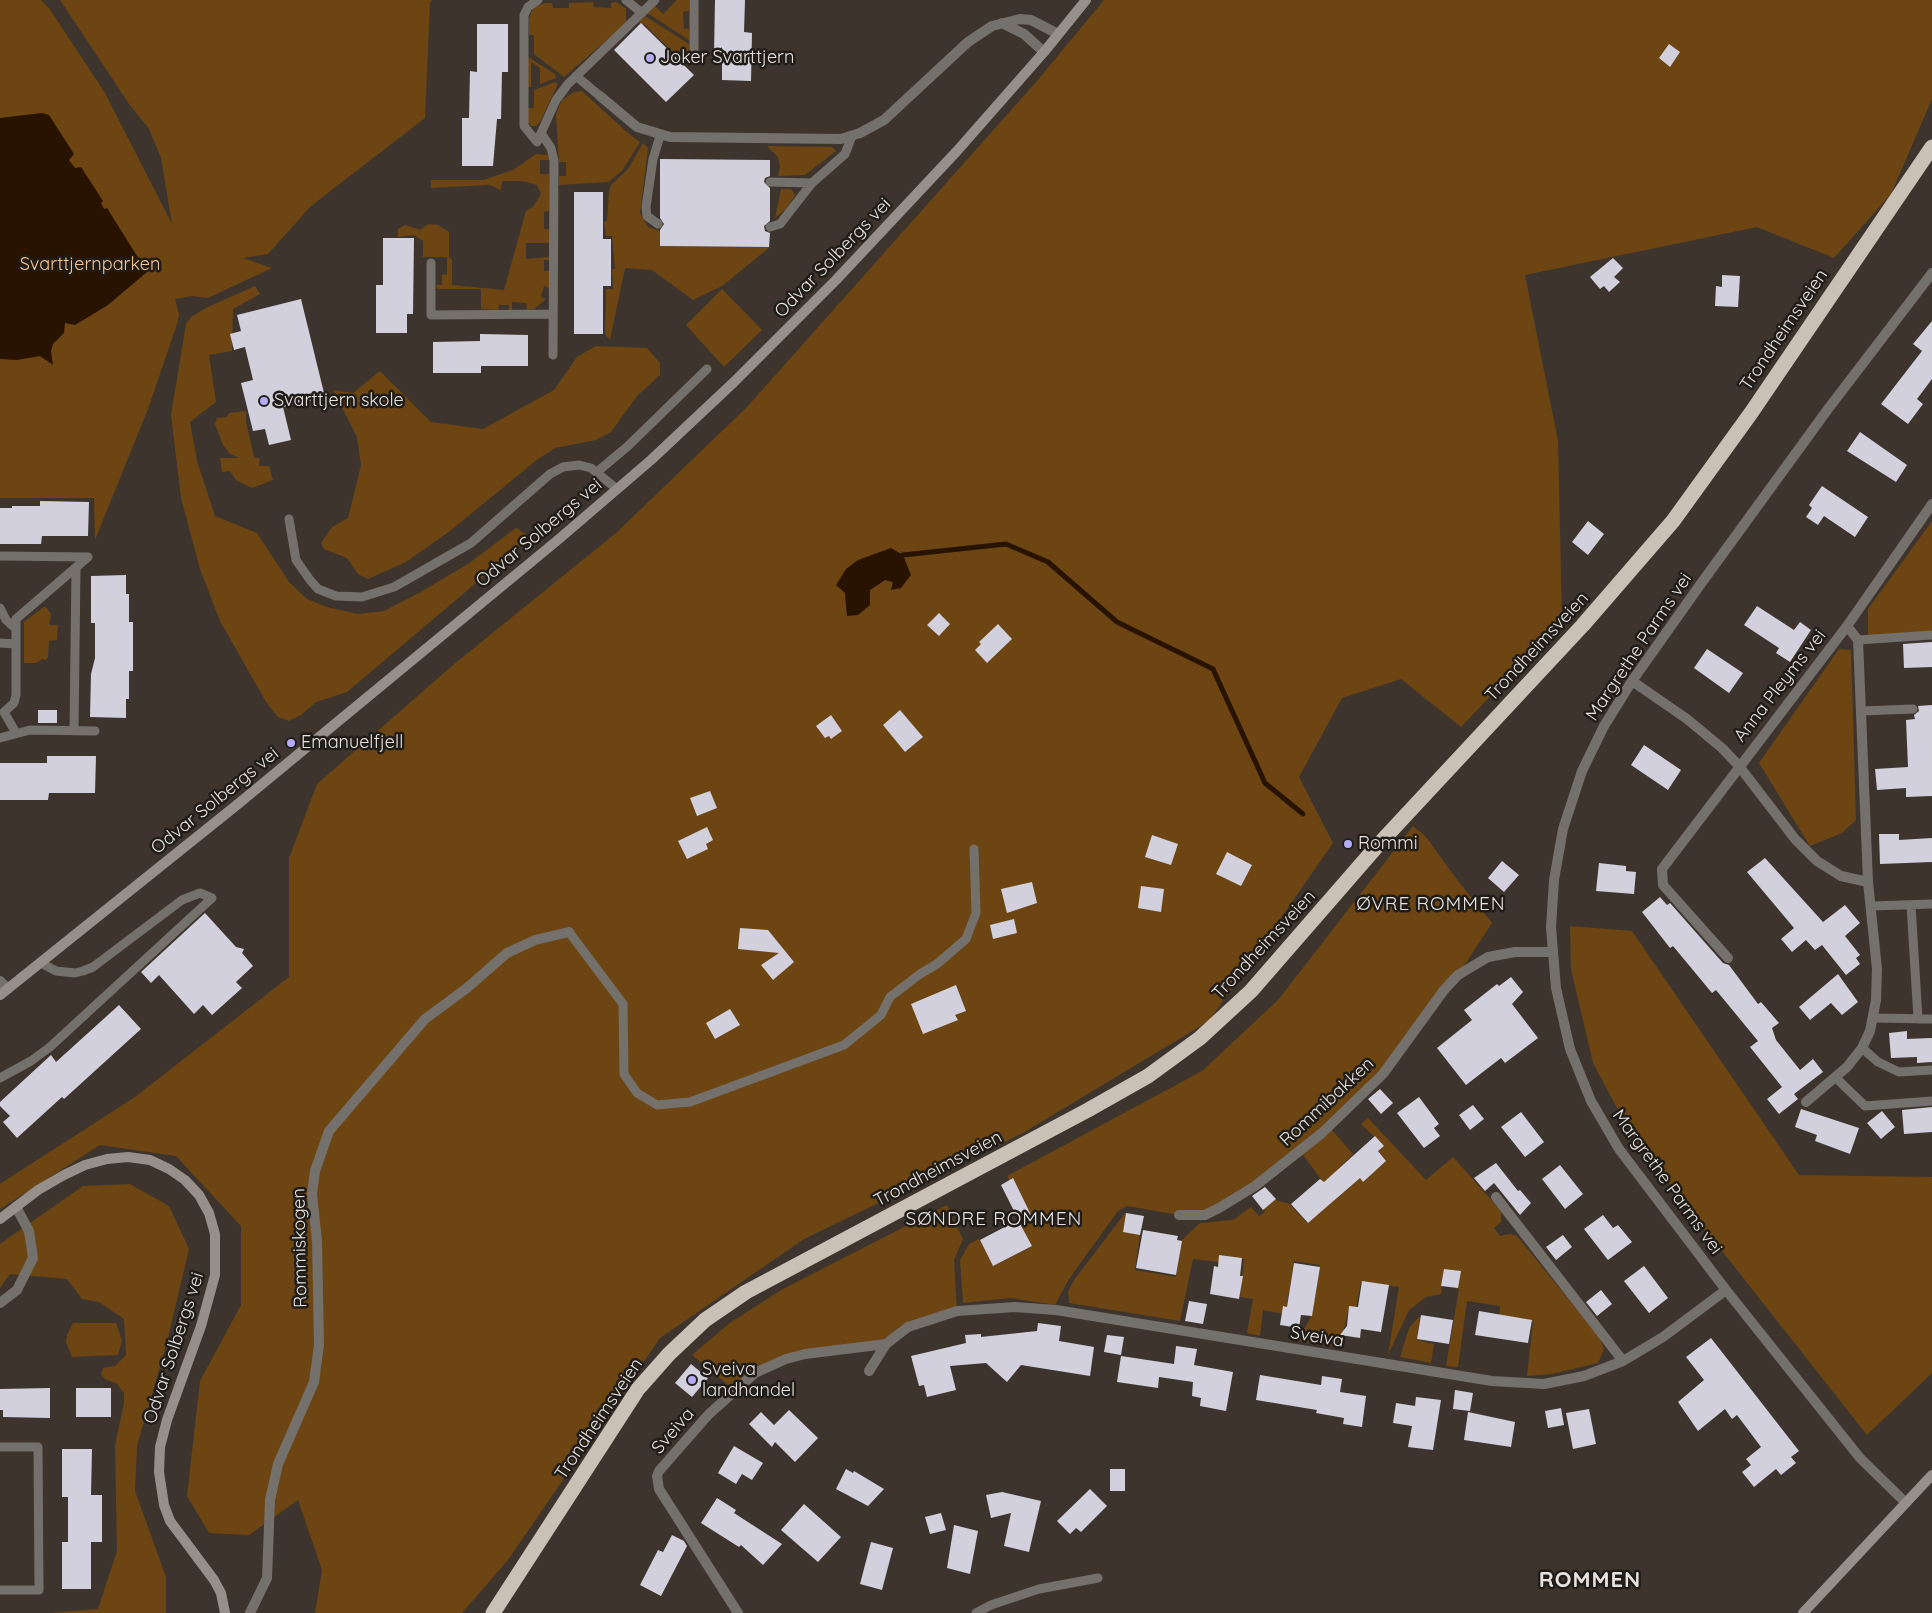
<!DOCTYPE html>
<meta charset="utf-8">
<style>
body{margin:0}
canvas{display:block;background:#3c342d}
</style>
<canvas width="1932" height="1613"></canvas>
<script>
const ctx = document.querySelector('canvas').getContext('2d');
ctx.lineJoin = 'round';
function fillPath(path, color) { ctx.fillStyle = color; ctx.fill(path, 'evenodd'); }
const poly = rows => new Path2D(rows.map(r => 'M' + r).join(''));
function stroke(path, color, width, dash) { ctx.strokeStyle = color; ctx.lineWidth = width; ctx.lineCap = dash ? 'butt' : 'round'; ctx.setLineDash(dash || []); ctx.stroke(path); }
function drawText(font, color, halo, rows, align = 'center') {
  ctx.font = font + ' Quicksand,sans-serif'; ctx.lineWidth = 5; ctx.setLineDash([]); ctx.textBaseline = 'middle'; ctx.strokeStyle = halo; ctx.fillStyle = color; for (const [text, x, y, turn = 0] of rows) {
    ctx.save(); ctx.translate(x, y); ctx.rotate((+turn || 0) * Math.PI / 180); ctx.textAlign = isNaN(turn) ? turn : align; if (halo) ctx.strokeText(text, 0, 0); ctx.fillText(text, 0, 0); ctx.restore();
  }
}
fillPath(poly([
 [0,0,41,0,49,8,105,93,172,224,161,158,149,129,129,104,60,0,432,0,430,3,425,118,311,206,268,254,243,258,272,268,208,298,192,296,175,299,179,315,177,324,148,409,95,540,94,498,0,498],
 [677,0,689,0,689,11,683,12,684,29,689,29,689,40,647,13,655,6,663,14],
 [1104,0,1932,0,1932,99,1891,194,1834,258,1757,227,1525,275,1558,441,1562,621,1461,727,1401,679,1342,698,1299,777,1333,843,1209,1021,1023,1133,804,1239,660,1338,508,1560,462,1613,315,1613,322,1570,298,1500,249,1535,209,1533,187,1496,200,1381,241,1305,241,1226,176,1156,100,1145,0,1209,0,1184,135,1097,289,977,289,858,317,784,453,665,616,533,747,407,1037,81],
 [903,555,891,589,893,582,885,580,870,590,847,616,845,593],
 [593,2,594,7,611,8,611,3,616,2,621,5,626,9,626,21,623,26,564,77,534,54,534,35,529,35,529,19,531,12,535,7,545,3,552,3,553,8,569,8,569,3],
 [645,16,689,44,689,60,685,64,644,24,641,27,639,21],
 [528,57,555,74,556,78,540,84,540,68,531,62,531,87,528,87],
 [555,82,558,84,540,122,536,126,531,126,528,122,528,108,534,108,534,90],
 [582,91,629,134,640,142,622,171,608,182,559,185,559,176,566,176,566,162,559,162,556,114,562,100,574,92],
 [643,143,648,148,640,213,648,227,665,233,666,246,770,247,722,286,693,300,652,270,625,268,610,340,605,334,606,289,613,289,612,269,615,269,612,236,606,236,604,222,607,221,609,191,611,185,628,169],
 [767,146,832,147,836,151,805,175,778,176,780,166,778,157],
 [536,154,548,155,549,160,540,160,540,174,549,174,549,211,544,212,544,229,549,229,549,243,526,243,526,259,549,257,549,260,544,260,544,271,549,271,549,288,544,286,541,297,546,299,534,309,527,310,526,303,512,302,512,310,509,310,509,305,499,305,498,310,481,309,481,289,437,289,436,285,442,285,442,275,447,274,447,257,423,257,423,241,414,235,398,237,398,229,405,225,420,230,428,224,438,225,449,232,449,257,452,260,452,285,504,290,526,211,533,207,541,194,537,185,522,181,502,181,501,190,490,185,431,188,431,180,483,180,513,170],
 [781,189,791,189,795,195,786,209,775,218],
 [255,286,260,294,233,309,232,351,209,355,216,402,190,422,197,461,215,516,257,533,289,582,307,599,327,607,358,614,384,611,419,593,468,564,516,528,526,534,527,540,347,692,316,702,301,715,289,721,278,717,266,702,220,621,200,569,181,498,171,415,186,324,191,317,208,307],
 [722,289,762,330,724,367,686,325],
 [596,346,647,348,660,363,660,375,637,396,611,432,596,440,555,448,538,459,450,531,406,562,368,579,358,574,347,558,324,549,321,543,332,527,348,518,361,465,357,437,333,390,353,393,380,371,431,422,483,429,554,390,577,357],
 [246,411,246,422,254,457,260,459,259,466,269,466,273,480,252,488,236,480,230,471,222,472,220,458,239,458,229,453,223,445,215,424,217,418,227,417,229,413],
 [1932,521,1932,631,1868,636,1868,609],
 [45,606,51,614,49,625,58,625,57,640,49,641,48,657,46,660,42,659,36,663,24,663,24,622],
 [1839,649,1851,650,1856,820,1842,833,1810,846,1759,763],
 [1413,826,1426,837,1458,881,1492,923,1458,975,1421,1025,1329,1127,1353,1154,1338,1169,1353,1183,1360,1177,1364,1180,1386,1161,1378,1151,1383,1145,1361,1124,1368,1118,1426,1180,1453,1157,1501,1211,1501,1222,1494,1228,1500,1236,1510,1234,1517,1236,1599,1337,1604,1349,1598,1363,1552,1374,1527,1376,1533,1322,1499,1317,1500,1306,1467,1301,1458,1367,1446,1366,1459,1289,1442,1285,1441,1294,1426,1297,1409,1310,1388,1355,1399,1287,1361,1282,1356,1308,1349,1307,1340,1347,1299,1341,1300,1332,1304,1330,1312,1314,1320,1265,1294,1261,1286,1310,1284,1314,1263,1310,1260,1336,1247,1333,1253,1299,1240,1297,1244,1259,1221,1255,1219,1262,1193,1259,1180,1321,1069,1303,1068,1291,1074,1280,1126,1212,1123,1231,1140,1234,1135,1270,1176,1277,1181,1241,1200,1223,1233,1220,1251,1207,1259,1216,1265,1212,1264,1209,1275,1200,1290,1204,1307,1223,1335,1198,1300,1151,1219,1208,1179,1215,1127,1206,1118,1211,1069,1279,1055,1305,1011,1298,963,1303,960,1260,969,1244,979,1239,993,1266,1031,1247,1019,1223,1029,1217,1007,1176,1202,1071,1278,1000],
 [1570,926,1632,931,1799,1175,1932,1177,1932,1373,1867,1435,1633,1138,1593,1063,1571,969],
 [130,1184,169,1206,189,1249,166,1346,137,1446,135,1491,166,1577,166,1613,50,1613,98,1609,117,1551,115,1445,124,1403,124,1393,117,1384,105,1379,101,1374,103,1368,115,1366,126,1355,124,1319,99,1302,82,1299,67,1279,10,1274,0,1288,0,1244,83,1186],
 [947,1205,963,1239,954,1260,957,1311,924,1320,886,1344,786,1359,734,1390,692,1355,731,1322,783,1289],
 [1420,1316,1417,1340,1434,1344,1431,1363,1400,1357,1409,1328],
 [73,1323,116,1323,122,1340,118,1355,72,1357,66,1342,67,1335]
]), '#6c4513');
fillPath(poly([
 [42,113,49,115,74,154,69,160,75,168,81,167,103,201,101,203,104,209,107,208,147,272,108,305,75,325,65,323,64,333,53,344,51,351,53,365,40,356,17,360,0,359,0,118],
 [891,548,903,555,911,575,901,588,891,590,893,582,885,580,870,590,870,605,858,615,847,616,845,593,836,585,846,569,858,560]
]), '#281300');
stroke(poly([
 [903,555,1006,544,1048,562,1117,622,1213,669,1265,783,1303,814]
]), '#281300', 5);
fillPath(poly([
 [715,0,745,0,744,32,752,33,751,81,722,80,722,47,714,55],
 [641,23,694,75,666,102,614,50],
 [477,24,508,24,508,72,502,72,501,119,497,119,493,166,462,166,462,118,469,118,470,71,477,72],
 [1669,44,1680,52,1670,67,1659,58],
 [660,159,770,160,770,176,765,178,764,182,770,188,770,221,764,226,765,231,770,233,769,247,660,246,660,230,664,224,660,218],
 [574,192,603,192,603,239,611,239,611,286,603,286,603,334,574,334],
 [383,238,414,238,413,314,407,314,407,333,376,333,376,285,383,285],
 [1613,258,1623,268,1614,277,1620,282,1609,292,1604,286,1600,289,1590,277],
 [1722,275,1740,276,1738,307,1715,306,1716,286,1722,287],
 [301,299,325,397,283,407,291,440,269,445,265,429,253,431,241,383,253,380,245,347,234,350,230,334,241,331,237,315],
 [1932,321,1932,379,1917,399,1923,404,1908,424,1881,404,1922,351,1913,344],
 [480,334,528,335,528,366,481,366,481,373,433,373,433,342,480,341],
 [1860,432,1907,465,1896,482,1847,451],
 [1822,486,1868,517,1855,537,1824,516,1818,525,1806,517,1812,508,1809,505],
 [40,501,89,502,88,536,42,536,41,544,0,544,0,508,12,508,12,506,40,506],
 [1588,521,1604,534,1588,555,1572,542],
 [126,575,126,594,129,594,129,622,133,622,133,671,129,671,129,699,126,699,126,718,90,717,91,674,95,658,95,623,91,623,91,576],
 [1757,606,1794,630,1800,622,1811,630,1790,662,1776,653,1779,648,1744,625],
 [939,613,950,624,939,636,927,625],
 [998,624,1012,639,987,663,975,650,981,644,979,642],
 [1932,642,1932,667,1904,668,1903,644],
 [1707,649,1743,673,1729,693,1694,668],
 [1932,705,1932,796,1906,797,1906,788,1877,790,1875,769,1908,767,1906,720,1915,719,1914,715,1919,711,1918,706],
 [38,710,57,710,57,723,38,723],
 [900,710,923,737,905,752,883,725],
 [831,715,842,731,831,739,829,736,825,738,816,726],
 [1644,745,1681,770,1668,790,1631,765],
 [47,756,96,756,95,793,49,793,48,800,0,800,0,763,47,763],
 [710,791,717,808,697,816,690,798],
 [707,827,713,840,706,844,708,849,687,859,678,841],
 [1879,834,1899,834,1899,840,1932,838,1932,862,1880,864],
 [1152,835,1178,844,1171,865,1145,857],
 [1227,852,1252,865,1241,886,1216,874],
 [1765,858,1823,922,1845,905,1860,923,1845,936,1860,955,1856,958,1860,964,1846,975,1822,945,1815,950,1806,940,1792,952,1781,939,1794,928,1747,872],
 [1502,861,1519,875,1504,892,1488,878],
 [1599,863,1626,866,1626,871,1636,872,1634,894,1596,891],
 [1032,882,1037,903,1007,913,1001,889],
 [1141,886,1164,889,1161,912,1138,908],
 [1660,897,1667,905,1670,903,1723,963,1729,965,1758,1004,1761,1002,1779,1023,1772,1028,1776,1040,1800,1070,1813,1059,1823,1072,1794,1094,1798,1099,1779,1114,1767,1099,1782,1087,1750,1047,1758,1041,1716,990,1712,993,1673,946,1670,948,1642,912],
 [205,913,236,947,244,949,242,953,253,966,236,982,242,988,212,1015,203,1005,194,1014,159,975,151,983,141,972],
 [1014,919,1017,933,993,939,990,925],
 [740,928,768,930,794,962,773,980,761,965,779,953,738,949],
 [1838,974,1858,1002,1842,1015,1831,1003,1810,1020,1799,1007],
 [1511,977,1523,992,1512,1004,1538,1038,1505,1063,1501,1058,1466,1085,1437,1048,1472,1020,1464,1010,1497,984,1499,986],
 [956,985,966,1011,955,1015,958,1020,923,1034,911,1004],
 [119,1005,141,1029,64,1099,62,1097,17,1138,3,1122,10,1116,0,1106,0,1102,51,1055,56,1062],
 [730,1009,740,1025,715,1039,706,1023],
 [1907,1031,1907,1039,1932,1038,1932,1062,1917,1063,1917,1057,1891,1058,1889,1033],
 [1380,1089,1393,1103,1381,1114,1368,1099],
 [1419,1097,1439,1124,1434,1128,1440,1136,1424,1148,1397,1113],
 [1473,1105,1484,1119,1470,1130,1459,1115],
 [1932,1107,1932,1132,1904,1134,1902,1110],
 [1801,1109,1859,1128,1850,1154,1815,1141,1817,1135,1795,1127],
 [1882,1111,1895,1127,1881,1139,1867,1123],
 [1521,1112,1544,1142,1525,1157,1501,1127],
 [1375,1136,1384,1146,1378,1151,1386,1161,1363,1182,1360,1178,1308,1223,1291,1204,1320,1179,1324,1182],
 [1496,1163,1518,1191,1520,1190,1531,1203,1520,1215,1494,1183,1485,1191,1474,1178],
 [1560,1165,1583,1194,1565,1209,1542,1179],
 [1013,1178,1032,1217,1020,1223,1001,1185],
 [1265,1187,1276,1199,1263,1210,1252,1196],
 [1126,1213,1144,1216,1140,1235,1123,1232],
 [1603,1215,1613,1228,1618,1225,1632,1242,1608,1260,1584,1229],
 [1018,1220,1032,1246,993,1266,980,1240],
 [1143,1230,1178,1236,1177,1240,1182,1241,1176,1275,1136,1268],
 [1563,1235,1572,1247,1556,1260,1546,1247],
 [1219,1255,1242,1258,1240,1276,1243,1276,1239,1299,1210,1294,1214,1266,1218,1267],
 [1294,1263,1320,1267,1312,1316,1301,1315,1299,1328,1280,1325,1283,1306,1287,1307],
 [1644,1266,1668,1298,1649,1313,1624,1281],
 [1444,1269,1461,1271,1458,1288,1441,1286],
 [1362,1281,1389,1285,1381,1332,1361,1329,1360,1338,1340,1335,1347,1326,1349,1306,1358,1307],
 [1601,1290,1612,1304,1597,1316,1586,1302],
 [1189,1301,1207,1304,1203,1324,1185,1321],
 [1479,1311,1532,1320,1528,1343,1475,1335],
 [1421,1315,1453,1320,1449,1344,1417,1339],
 [1038,1323,1061,1326,1059,1341,1094,1347,1090,1376,1021,1365,1007,1382,986,1363,950,1366,956,1390,927,1397,924,1385,919,1386,911,1356,966,1343,965,1335,981,1334,981,1337,1037,1331],
 [1107,1335,1124,1337,1121,1355,1104,1352],
 [1711,1338,1799,1451,1791,1457,1796,1463,1781,1475,1776,1469,1754,1487,1742,1472,1751,1465,1746,1459,1761,1447,1737,1415,1732,1419,1725,1409,1698,1431,1678,1402,1704,1380,1686,1357],
 [1176,1346,1197,1349,1194,1365,1233,1372,1226,1411,1200,1406,1201,1398,1192,1396,1193,1382,1159,1377,1158,1388,1117,1382,1121,1356,1174,1364],
 [691,1364,708,1378,692,1397,675,1383],
 [1260,1375,1321,1385,1322,1376,1342,1379,1340,1392,1366,1396,1362,1427,1343,1424,1344,1418,1316,1413,1317,1410,1256,1400],
 [50,1388,50,1418,3,1417,3,1410,0,1410,0,1389],
 [76,1388,111,1388,111,1417,76,1417],
 [1455,1390,1473,1393,1470,1411,1453,1409],
 [1416,1397,1441,1400,1433,1450,1408,1447,1412,1426,1393,1423,1396,1403,1415,1406],
 [1561,1408,1564,1425,1548,1428,1545,1411],
 [1589,1409,1596,1444,1573,1449,1566,1413],
 [789,1410,818,1438,795,1462,775,1442,772,1447,749,1424,761,1412,774,1425],
 [1468,1412,1515,1422,1511,1447,1464,1440],
 [734,1446,763,1463,752,1480,742,1474,736,1484,718,1473],
 [62,1449,92,1449,91,1495,102,1495,102,1542,91,1542,91,1589,62,1589,62,1542,68,1542,68,1497,62,1497],
 [846,1469,853,1473,854,1471,884,1489,868,1506,836,1489],
 [1110,1469,1125,1469,1125,1491,1110,1491],
 [1090,1489,1107,1506,1081,1532,1076,1528,1070,1534,1057,1521],
 [1002,1492,1041,1501,1029,1552,1004,1546,1011,1513,991,1518,986,1495],
 [717,1498,736,1510,734,1513,782,1544,763,1565,741,1545,739,1547,701,1523],
 [804,1504,841,1537,818,1562,781,1530],
 [941,1513,946,1530,930,1534,925,1517],
 [954,1525,978,1531,970,1574,947,1568],
 [672,1535,684,1541,687,1546,661,1596,640,1585,658,1550,663,1552],
 [871,1542,893,1548,882,1590,860,1584]
]), '#d1d0dc');
stroke(poly([
 [538,0,528,7,524,15,524,126,537,142,556,100,568,84,655,0],
 [626,0,642,13],
 [694,58,694,0],
 [576,76,600,96],
 [541,133,551,148,554,161,553,355],
 [770,182,812,183],
 [658,224,647,216,646,207,653,159,660,136],
 [770,227,780,224,812,183,845,154,852,136],
 [431,263,431,315,553,314],
 [597,472,628,446,707,369],
 [289,519,296,560,310,580,318,589,336,596,362,597,394,587,471,543,550,474,563,467,579,465,591,468,617,489],
 [0,556,88,557],
 [0,608,6,620,15,628],
 [1858,640,1932,635],
 [0,643,16,644],
 [1861,711,1913,709],
 [74,730,76,568],
 [16,733,4,712,14,703,16,695,16,619,88,557],
 [0,738,30,730,95,731],
 [1911,905,1918,1019],
 [1872,906,1932,904],
 [569,932,623,1004,624,1074,637,1093,657,1105,690,1102,844,1045,881,1015,890,997,920,974,937,964,966,939,976,913,974,849],
 [1873,1018,1932,1019],
 [1862,1048,1878,1062,1899,1072,1932,1070],
 [1835,1077,1865,1106,1932,1101],
 [0,1078,31,1061,50,1047,212,898,200,893,182,900,93,967,83,971,75,973,56,971,41,963],
 [0,1447,38,1447,39,1590,0,1590],
 [976,1613,991,1605,1039,1589,1098,1578]
]), '#74706c', 9);
stroke(poly([
 [1002,23,1024,34,1044,52],
 [600,96,637,127,670,137,841,139,860,133,884,120,968,42,992,26,1020,19,1031,20,1058,34],
 [1632,681,1687,719,1722,748,1739,766,1795,839,1817,861,1841,876,1868,882],
 [1728,958,1663,885,1662,869,1847,626,1932,504],
 [0,981,8,989],
 [1806,1102,1847,1067,1862,1048,1870,1031,1876,1000,1877,969,1868,882,1858,640,1847,626],
 [1496,1197,1623,1361],
 [1179,1215,1205,1215,1219,1208,1255,1186,1322,1133,1383,1074,1444,990,1458,975,1488,957,1515,952,1552,952],
 [0,1303,17,1290,33,1258,29,1231,16,1207],
 [869,1371,886,1344,908,1327,957,1311,1015,1307,1056,1310,1492,1381,1544,1384,1584,1376,1623,1361,1663,1337,1726,1290],
 [1905,1502,1860,1458,1726,1290,1619,1149,1591,1101,1570,1049,1556,988,1551,927,1554,880,1563,829,1582,771,1604,726,1632,681,1700,585,1828,409,1932,273],
 [250,1613,267,1578,270,1500,278,1464,314,1382,319,1345,317,1241,312,1194,315,1171,329,1131,425,1019,467,988,507,953,535,940,569,932],
 [738,1613,659,1489,657,1476,659,1471,709,1414,755,1373,786,1359,805,1354,886,1344]
]), '#74706c', 10);
stroke(poly([
 [0,995,238,804,559,539,651,460,734,382,836,280,957,151,1044,52,1086,0],
 [0,1219,38,1190,64,1175,85,1165,107,1159,128,1157,150,1160,169,1169,185,1180,199,1195,209,1213,215,1234,215,1275,201,1326,167,1420,160,1447,159,1472,164,1505,170,1521,214,1580,221,1593,225,1613],
 [1803,1613,1932,1475]
]), '#97908a', 10);
stroke(poly([
 [493,1613,638,1389,669,1354,705,1320,746,1292,1088,1110,1148,1076,1200,1038,1251,991,1378,845,1583,625,1673,521,1751,413,1932,147]
]), '#c9c0b6', 15);
for (const [x, y, r, color] of [
 [650,58,5,"#b4acf9"],
 [264,401,5,"#b4acf9"],
 [291,743,5,"#b4acf9"],
 [1348,844,5,"#b4acf9"],
 [692,1380,5,"#b4acf9"]
]) { const dot = new Path2D(); dot.arc(x, y, r, 0, 2 * Math.PI); ctx.fillStyle = color; ctx.fill(dot); stroke(dot, '#201d19', 2); }
drawText('18px', '#e7e2de', '#201d19', [
 ["Joker Svarttjern",660,58],
 ["Svarttjern skole",274,401],
 ["Emanuelfjell",301,743],
 ["Rommi",1358,844],
 ["Sveiva",702,1370],
 ["landhandel",702,1391]
], 'left');
drawText('18px', '#e7e2de', '#201d19', [
 ["Odvar Solbergs vei",833,258,-46],
 ["Trondheimsveien",1784,330,-56],
 ["Odvar Solbergs vei",539,533,-40],
 ["Trondheimsveien",1537,647,-47],
 ["Margrethe Parms vei",1639,647,-56],
 ["Anna Pleyms vei",1780,686,-52],
 ["Odvar Solbergs vei",215,801,-39],
 ["Trondheimsveien",1264,945,-47],
 ["Rommibakken",1327,1102,-43],
 ["Trondheimsveien",938,1169,-28],
 ["Margrethe Parms vei",1667,1182,54],
 ["Rommiskogen",300,1248,-91],
 ["Sveiva",1317,1337,10],
 ["Odvar Solbergs vei",174,1348,-72],
 ["Trondheimsveien",599,1419,-56],
 ["Sveiva",673,1431,-49]
]);
drawText('18px', '#fbc68d', '#201d19', [
 ["Svarttjernparken",90,265]
]);
ctx.letterSpacing = '1px';
drawText('19px', '#e7e2de', '#201d19', [
 ["ØVRE ROMMEN",1431,904],
 ["SØNDRE ROMMEN",994,1219]
]);
ctx.letterSpacing = '0px';
ctx.letterSpacing = '1px';
drawText('bold 22px', '#e7e2de', '#201d19', [
 ["ROMMEN",1590,1580]
]);
ctx.letterSpacing = '0px';
</script>
